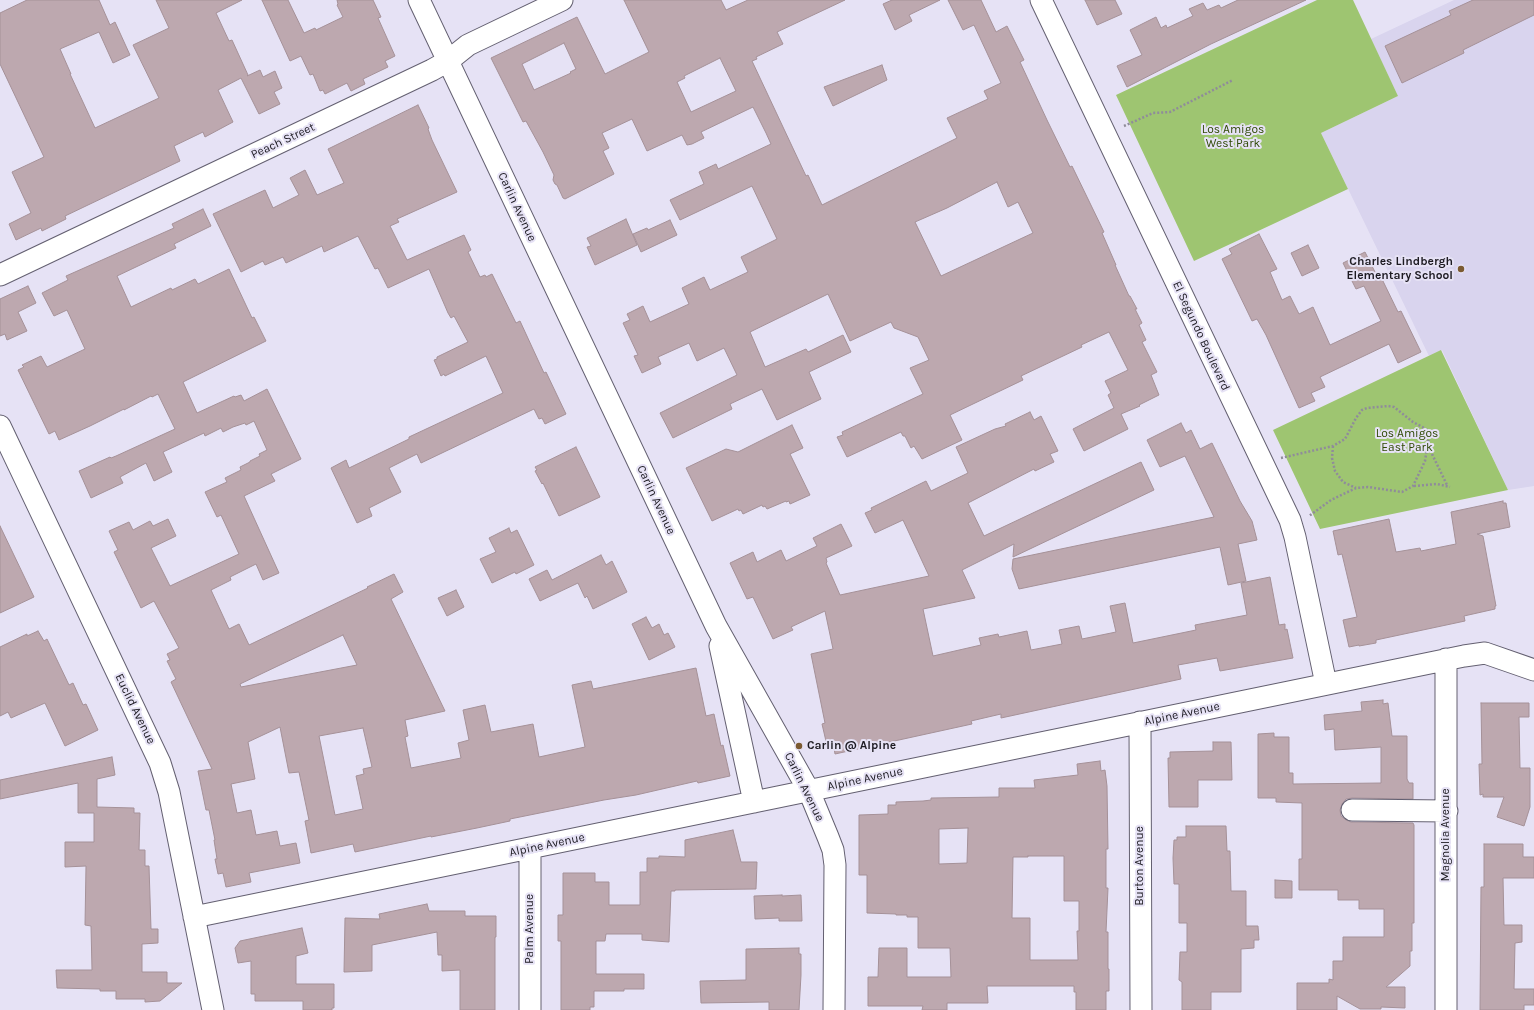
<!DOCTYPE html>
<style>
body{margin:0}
canvas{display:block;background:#e6e2f5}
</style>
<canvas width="1534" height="1010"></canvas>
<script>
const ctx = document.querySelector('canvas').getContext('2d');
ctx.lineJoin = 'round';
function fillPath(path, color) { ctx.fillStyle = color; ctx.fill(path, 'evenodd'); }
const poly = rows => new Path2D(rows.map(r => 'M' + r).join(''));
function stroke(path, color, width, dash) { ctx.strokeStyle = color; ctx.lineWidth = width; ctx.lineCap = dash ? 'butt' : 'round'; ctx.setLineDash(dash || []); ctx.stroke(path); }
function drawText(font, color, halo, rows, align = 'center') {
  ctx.font = font + ' Karla,sans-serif'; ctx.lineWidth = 4; ctx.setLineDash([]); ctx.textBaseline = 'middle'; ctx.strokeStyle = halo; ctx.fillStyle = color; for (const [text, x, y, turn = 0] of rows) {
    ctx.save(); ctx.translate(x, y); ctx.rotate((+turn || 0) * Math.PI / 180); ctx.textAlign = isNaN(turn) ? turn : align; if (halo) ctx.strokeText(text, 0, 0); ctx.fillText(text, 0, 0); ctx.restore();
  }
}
fillPath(poly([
 [1454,0,1534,0,1534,486,1508,490,1442,350,1429,356,1321,133,1398,96,1371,39]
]), '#d9d4ee');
fillPath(poly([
 [1317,0,1353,0,1398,96,1321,133,1348,189,1194,261,1116,95],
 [1441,350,1508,490,1320,529,1273,430]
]), '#9ec571');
const building = poly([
 [27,0,99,0,110,25,115,22,130,55,113,63,99,32,60,49,71,74,70,74,95,128,159,98,133,45,169,28,156,0,242,0,216,13,229,41,232,40,248,75,247,76,260,70,263,77,275,71,282,88,274,92,280,104,259,114,241,78,218,90,233,122,205,137,203,132,174,146,180,161,65,216,66,219,42,231,41,228,16,240,9,224,31,213,12,172,44,157,0,64,0,13,27,0],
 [262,0,288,0,304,33,315,28,316,30,343,17,337,5,338,4,337,0,373,0,381,17,378,18,395,56,385,61,388,67,363,79,365,84,351,91,347,83,325,94,323,90,320,91,313,74,310,75,301,56,290,61,262,0],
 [624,0,721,0,726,10,748,0,845,0,777,32,783,44,756,57,757,59,752,61,806,176,808,175,822,205,957,138,947,118,988,99,984,91,1001,83,974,25,963,30,948,0,981,0,996,32,1007,26,1024,60,1020,62,1047,120,1070,167,1072,166,1104,232,1102,233,1116,265,1115,265,1129,296,1130,296,1137,309,1135,309,1142,323,1139,325,1146,340,1142,342,1157,372,1151,375,1159,395,1139,405,1140,406,1121,414,1128,429,1084,451,1073,429,1114,408,1108,395,1111,393,1105,381,1128,370,1109,332,1081,345,1082,347,1021,376,1023,380,950,415,962,440,922,459,914,446,911,448,905,436,903,436,901,432,847,457,837,437,843,435,842,432,923,394,910,368,929,360,918,337,894,328,891,322,850,341,828,294,750,332,765,367,806,349,808,352,843,335,851,352,809,372,821,399,777,420,762,389,730,404,732,409,673,438,660,413,737,375,724,348,697,361,689,343,658,357,661,364,642,373,634,356,638,355,623,323,630,320,627,314,643,306,650,322,689,304,682,288,704,277,710,290,748,272,741,257,777,239,752,186,680,220,670,200,704,184,699,172,716,164,718,169,771,144,766,133,753,107,701,132,704,138,692,144,687,145,682,135,647,151,632,119,602,133,609,148,603,151,614,174,565,199,563,198,557,185,555,184,553,180,554,175,543,152,526,121,523,122,491,58,577,17,605,74,649,52,624,0],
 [564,43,576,69,570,72,571,73,534,90,522,64,564,43],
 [720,58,736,91,691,112,677,82,685,78,684,76,720,58],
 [997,182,1008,207,1018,202,1033,233,941,276,915,222,947,208,997,182],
 [892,0,940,0,909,15,912,21,895,30,883,4,892,0],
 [1085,0,1115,0,1122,14,1097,25,1085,0],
 [1238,0,1306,0,1211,44,1127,87,1117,66,1142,55,1130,30,1156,17,1161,28,1166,25,1167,28,1193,16,1189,9,1203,3,1207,10,1219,5,1221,8,1238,0],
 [1473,0,1534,0,1534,15,1463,50,1464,53,1402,83,1385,46,1451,15,1449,11,1473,0],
 [882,65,887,80,833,106,824,87,882,65],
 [418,105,429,128,428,129,432,140,457,192,397,219,399,222,390,226,407,260,464,235,471,250,468,252,480,277,485,275,486,277,492,274,516,323,520,321,544,373,546,372,566,414,545,424,542,418,539,419,534,409,421,463,417,454,389,468,401,492,369,508,372,516,357,523,331,468,346,460,349,468,409,439,409,437,503,393,486,356,445,376,444,374,441,376,434,360,437,359,437,357,468,342,454,316,451,318,448,313,429,269,388,288,378,268,375,269,358,236,324,252,322,246,286,263,283,257,265,265,263,261,241,272,213,214,265,190,273,208,299,195,290,178,305,170,317,195,344,183,328,149,418,105],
 [203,209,211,226,174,244,176,248,117,276,131,307,171,288,172,290,195,279,198,284,229,269,252,318,254,317,266,341,183,382,197,413,234,396,235,397,241,395,244,401,267,389,301,459,271,474,275,481,244,496,279,573,263,580,256,564,230,577,231,580,211,590,229,629,239,624,249,645,368,588,367,587,394,574,403,592,391,599,445,711,405,720,408,736,405,737,411,768,461,758,458,743,469,740,463,710,485,705,491,732,533,724,539,757,585,747,572,685,591,681,593,689,696,668,706,716,714,714,721,746,723,745,730,776,698,783,697,781,636,795,604,800,510,819,510,821,477,828,431,837,431,836,355,852,353,844,311,853,305,821,309,820,299,772,289,773,280,727,248,742,255,779,231,784,237,813,251,810,256,835,277,831,280,846,296,843,300,863,249,873,251,882,226,887,223,873,218,874,215,859,217,859,214,840,215,840,209,810,206,810,198,771,212,769,171,682,176,679,167,661,170,660,167,654,179,648,154,601,141,608,114,552,118,550,109,531,129,522,133,530,150,521,153,526,168,519,176,536,151,548,170,586,239,554,221,515,217,517,205,492,227,482,225,478,241,470,240,467,250,462,250,461,260,456,259,454,267,450,254,421,246,425,245,423,233,427,223,432,221,428,205,436,204,433,163,452,172,472,154,481,146,463,120,477,123,483,91,498,79,471,110,457,111,458,116,456,175,429,158,394,152,397,151,396,124,410,124,409,90,426,59,440,55,431,49,434,18,370,24,367,22,365,41,356,47,367,85,349,67,310,54,316,42,293,68,280,66,276,174,228,172,224,203,209],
 [343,635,357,665,241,687,240,684,343,635],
 [363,728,372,767,363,769,364,774,356,776,363,809,335,815,319,736,363,728],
 [626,219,637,245,595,265,587,247,591,246,587,238,626,219],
 [670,220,677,235,641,252,633,234,647,228,648,230,670,220],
 [1259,234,1277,269,1270,272,1282,300,1290,296,1299,314,1313,307,1330,345,1381,321,1364,286,1356,289,1343,263,1365,252,1378,278,1381,277,1398,312,1401,311,1421,352,1398,363,1389,344,1320,377,1325,387,1311,393,1315,401,1299,408,1266,335,1257,319,1252,321,1222,259,1232,254,1229,249,1259,234],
 [1308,245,1319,268,1302,276,1291,253,1308,245],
 [28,286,36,303,18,312,27,331,7,340,5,334,0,336,0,299,28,286],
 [1030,412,1034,420,1041,416,1058,451,1050,454,1054,462,1035,471,1034,469,968,503,984,536,1141,462,1154,490,1013,557,1014,544,962,570,975,598,923,609,933,656,981,645,979,638,998,634,999,637,1027,631,1031,650,1062,644,1059,630,1079,626,1082,639,1116,632,1110,606,1125,603,1133,643,1196,630,1195,625,1247,615,1241,583,1270,577,1279,625,1285,624,1285,630,1287,629,1293,658,1220,671,1217,658,1178,665,1181,679,1001,718,1001,714,971,721,972,724,835,754,834,748,828,750,822,724,825,723,811,654,833,649,825,611,791,627,793,630,773,639,753,597,747,599,730,563,753,552,757,562,781,550,786,561,817,546,813,538,841,524,852,546,826,558,827,562,826,563,840,595,929,576,903,520,875,533,865,513,872,510,871,508,926,481,931,491,968,473,956,447,995,429,1006,426,1005,424,1030,412],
 [1181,423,1186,433,1191,430,1200,449,1212,443,1240,501,1252,521,1257,540,1238,544,1246,581,1228,585,1220,547,1019,589,1012,569,1013,559,1214,517,1185,456,1160,467,1147,440,1181,423],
 [792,425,803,448,790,454,810,495,790,504,789,501,786,502,786,501,767,509,765,506,763,507,762,505,743,514,741,510,739,511,738,509,712,521,686,468,726,449,738,452,792,425],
 [576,447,600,497,559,516,543,483,542,484,535,471,537,470,535,467,576,447],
 [1503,501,1503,503,1506,503,1510,527,1477,534,1483,536,1496,606,1495,606,1495,609,1464,616,1465,621,1376,640,1376,643,1359,646,1359,645,1349,647,1343,620,1357,617,1342,554,1338,555,1333,531,1389,519,1396,552,1420,548,1421,551,1456,544,1451,512,1503,501],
 [0,526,34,597,0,613,0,526],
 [509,528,511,533,517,530,534,565,516,574,515,572,492,583,480,559,496,552,489,538,509,528],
 [601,555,606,565,612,561,627,592,593,609,587,596,585,598,578,583,540,601,529,579,547,570,552,580,601,555],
 [456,590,464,607,447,616,438,598,456,590],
 [646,617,652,628,659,624,664,635,668,633,675,647,649,660,632,624,646,617],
 [38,631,44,641,47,639,69,685,73,683,83,705,86,704,98,730,65,746,45,703,11,718,8,712,0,716,0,647,27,634,27,636,38,631],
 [1383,700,1383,704,1388,703,1392,736,1407,736,1407,779,1409,783,1413,783,1413,799,1352,798,1346,799,1342,804,1340,810,1341,816,1346,820,1351,822,1413,823,1414,825,1414,923,1412,923,1412,951,1410,951,1410,966,1386,987,1405,987,1405,1008,1381,1007,1381,1009,1360,1009,1337,996,1337,1010,1297,1010,1297,983,1329,983,1329,979,1333,980,1333,961,1343,961,1343,937,1384,937,1384,909,1359,909,1359,900,1338,900,1338,890,1299,890,1299,859,1302,859,1302,803,1276,802,1276,798,1258,798,1258,734,1274,733,1274,737,1289,737,1289,773,1293,773,1293,784,1381,783,1381,747,1335,750,1334,729,1325,730,1324,715,1362,711,1361,702,1383,700],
 [1481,703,1529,703,1529,717,1519,717,1520,768,1530,768,1530,807,1524,826,1497,817,1504,797,1483,797,1483,794,1480,795,1479,764,1482,764,1481,703],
 [1213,742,1231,742,1232,780,1198,780,1198,807,1169,807,1168,758,1170,758,1170,752,1213,751,1213,742],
 [112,757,115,775,97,779,97,807,134,808,134,813,140,813,139,850,145,850,145,866,149,866,151,929,158,929,158,943,142,944,142,972,167,972,167,983,182,983,160,1001,145,1002,145,999,116,999,116,991,100,991,100,989,57,988,56,970,92,970,91,926,85,925,86,866,65,867,65,842,94,842,94,813,78,813,78,783,0,799,0,780,112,757],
 [1100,761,1101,771,1105,770,1107,786,1108,849,1106,849,1106,888,1108,888,1106,932,1108,932,1108,969,1109,969,1109,991,1106,991,1106,1010,1076,1010,1076,992,1074,992,1074,986,987,986,988,1003,947,1003,947,1010,922,1010,923,1006,868,1006,868,977,878,977,879,948,907,948,907,977,951,977,950,948,918,948,918,917,907,917,907,915,896,915,896,914,867,913,867,875,859,875,859,815,888,814,888,805,896,805,896,802,923,801,931,800,931,798,999,797,999,788,1035,788,1034,780,1078,775,1077,764,1100,761],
 [968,828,967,863,939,864,939,829,968,828],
 [1028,856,1064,856,1064,901,1079,901,1079,931,1077,931,1078,960,1030,960,1030,918,1012,918,1013,857,1028,857,1028,856],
 [1186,826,1226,826,1227,851,1230,851,1231,891,1246,891,1246,926,1258,926,1259,940,1254,940,1254,948,1241,949,1241,992,1211,992,1211,1010,1182,1010,1182,982,1179,980,1180,952,1187,952,1187,923,1179,923,1179,884,1174,884,1173,858,1174,840,1177,840,1177,837,1186,837,1186,826],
 [733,830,741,862,757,862,756,889,675,890,675,891,671,891,669,942,642,940,642,934,606,934,605,941,596,941,596,974,644,974,644,989,624,989,624,991,594,991,594,1007,590,1007,590,1010,561,1010,561,941,558,941,558,915,563,915,563,873,595,873,595,882,609,882,609,905,640,905,640,872,647,872,647,858,659,858,659,856,685,857,685,840,733,830],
 [1484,844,1523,844,1523,857,1534,857,1534,878,1503,878,1504,925,1522,925,1522,942,1515,943,1514,989,1534,989,1534,1005,1524,1005,1524,1010,1480,1010,1481,887,1484,887,1484,844],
 [1275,880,1292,881,1292,898,1275,898,1275,880],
 [782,895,782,896,801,895,802,921,779,921,779,918,755,919,754,896,782,895],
 [427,904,429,911,465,911,465,916,496,916,496,937,495,937,495,1010,460,1010,460,970,442,971,442,955,438,955,437,932,372,945,372,971,344,972,345,918,380,919,379,914,427,904],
 [302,928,308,953,296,956,296,984,334,984,334,1008,332,1008,332,1010,303,1010,303,1001,255,1001,255,994,251,994,251,961,238,963,235,948,240,941,302,928],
 [799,948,799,954,801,954,801,975,799,1010,769,1010,769,1002,701,1003,700,981,746,980,746,949,799,948]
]);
fillPath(building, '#bda8af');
stroke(building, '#a59198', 1);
const minor = poly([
 [419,0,716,626,809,791,828,837,833,850,835,865,834,1010],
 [1041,0,1290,520,1295,537,1326,684],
 [0,275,432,70,448,61,468,45,562,0],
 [0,426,160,763,169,792,213,1010],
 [720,646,754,802],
 [1140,722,1141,1010],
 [1352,810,1447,811],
 [194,917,1464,656,1485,653,1534,670],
 [530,1010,530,848],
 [1446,1010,1446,659]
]);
stroke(minor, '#646071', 23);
stroke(poly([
 [1124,126,1153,113,1170,112,1233,80],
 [1333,446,1332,458,1335,471,1343,482,1356,488],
 [1432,454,1447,485],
 [1281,458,1333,446,1345,439,1356,418,1362,410,1367,408,1388,406,1394,407,1413,422,1426,429,1429,435,1425,461,1413,486,1402,492,1368,487,1356,488,1331,500,1309,516],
 [1414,486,1437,484,1450,487]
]), '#8f8c9a', 2.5, [2, 2]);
stroke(minor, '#fff', 21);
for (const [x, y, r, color] of [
 [1461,269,4,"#7b5a31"],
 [799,746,4,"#7b5a31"]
]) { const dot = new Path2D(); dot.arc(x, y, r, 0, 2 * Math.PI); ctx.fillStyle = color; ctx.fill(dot); stroke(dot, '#e6e2f5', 1.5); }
drawText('12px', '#2f4905', '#e6e2f5', [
 ["Los Amigos",1233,130],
 ["West Park",1233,144],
 ["Los Amigos",1407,434],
 ["East Park",1407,448]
]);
drawText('12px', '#1d1b22', '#e6e2f5', [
 ["Peach Street",283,141,-25],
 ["Carlin Avenue",517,207,65],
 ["El Segundo Boulevard",1201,336,65],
 ["Carlin Avenue",656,500,65],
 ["Euclid Avenue",135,709,64],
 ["Alpine Avenue",1182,714,-12],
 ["Alpine Avenue",865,779,-12],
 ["Carlin Avenue",804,787,64],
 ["Magnolia Avenue",1446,835,-90],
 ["Alpine Avenue",547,845,-12],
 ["Burton Avenue",1140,866,-90],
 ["Palm Avenue",530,929,-90]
]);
drawText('bold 12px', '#1d1b22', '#e6e2f5', [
 ["Charles Lindbergh",1453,262],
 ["Elementary School",1453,276],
 ["Carlin @ Alpine",807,746,"left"]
], 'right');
</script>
